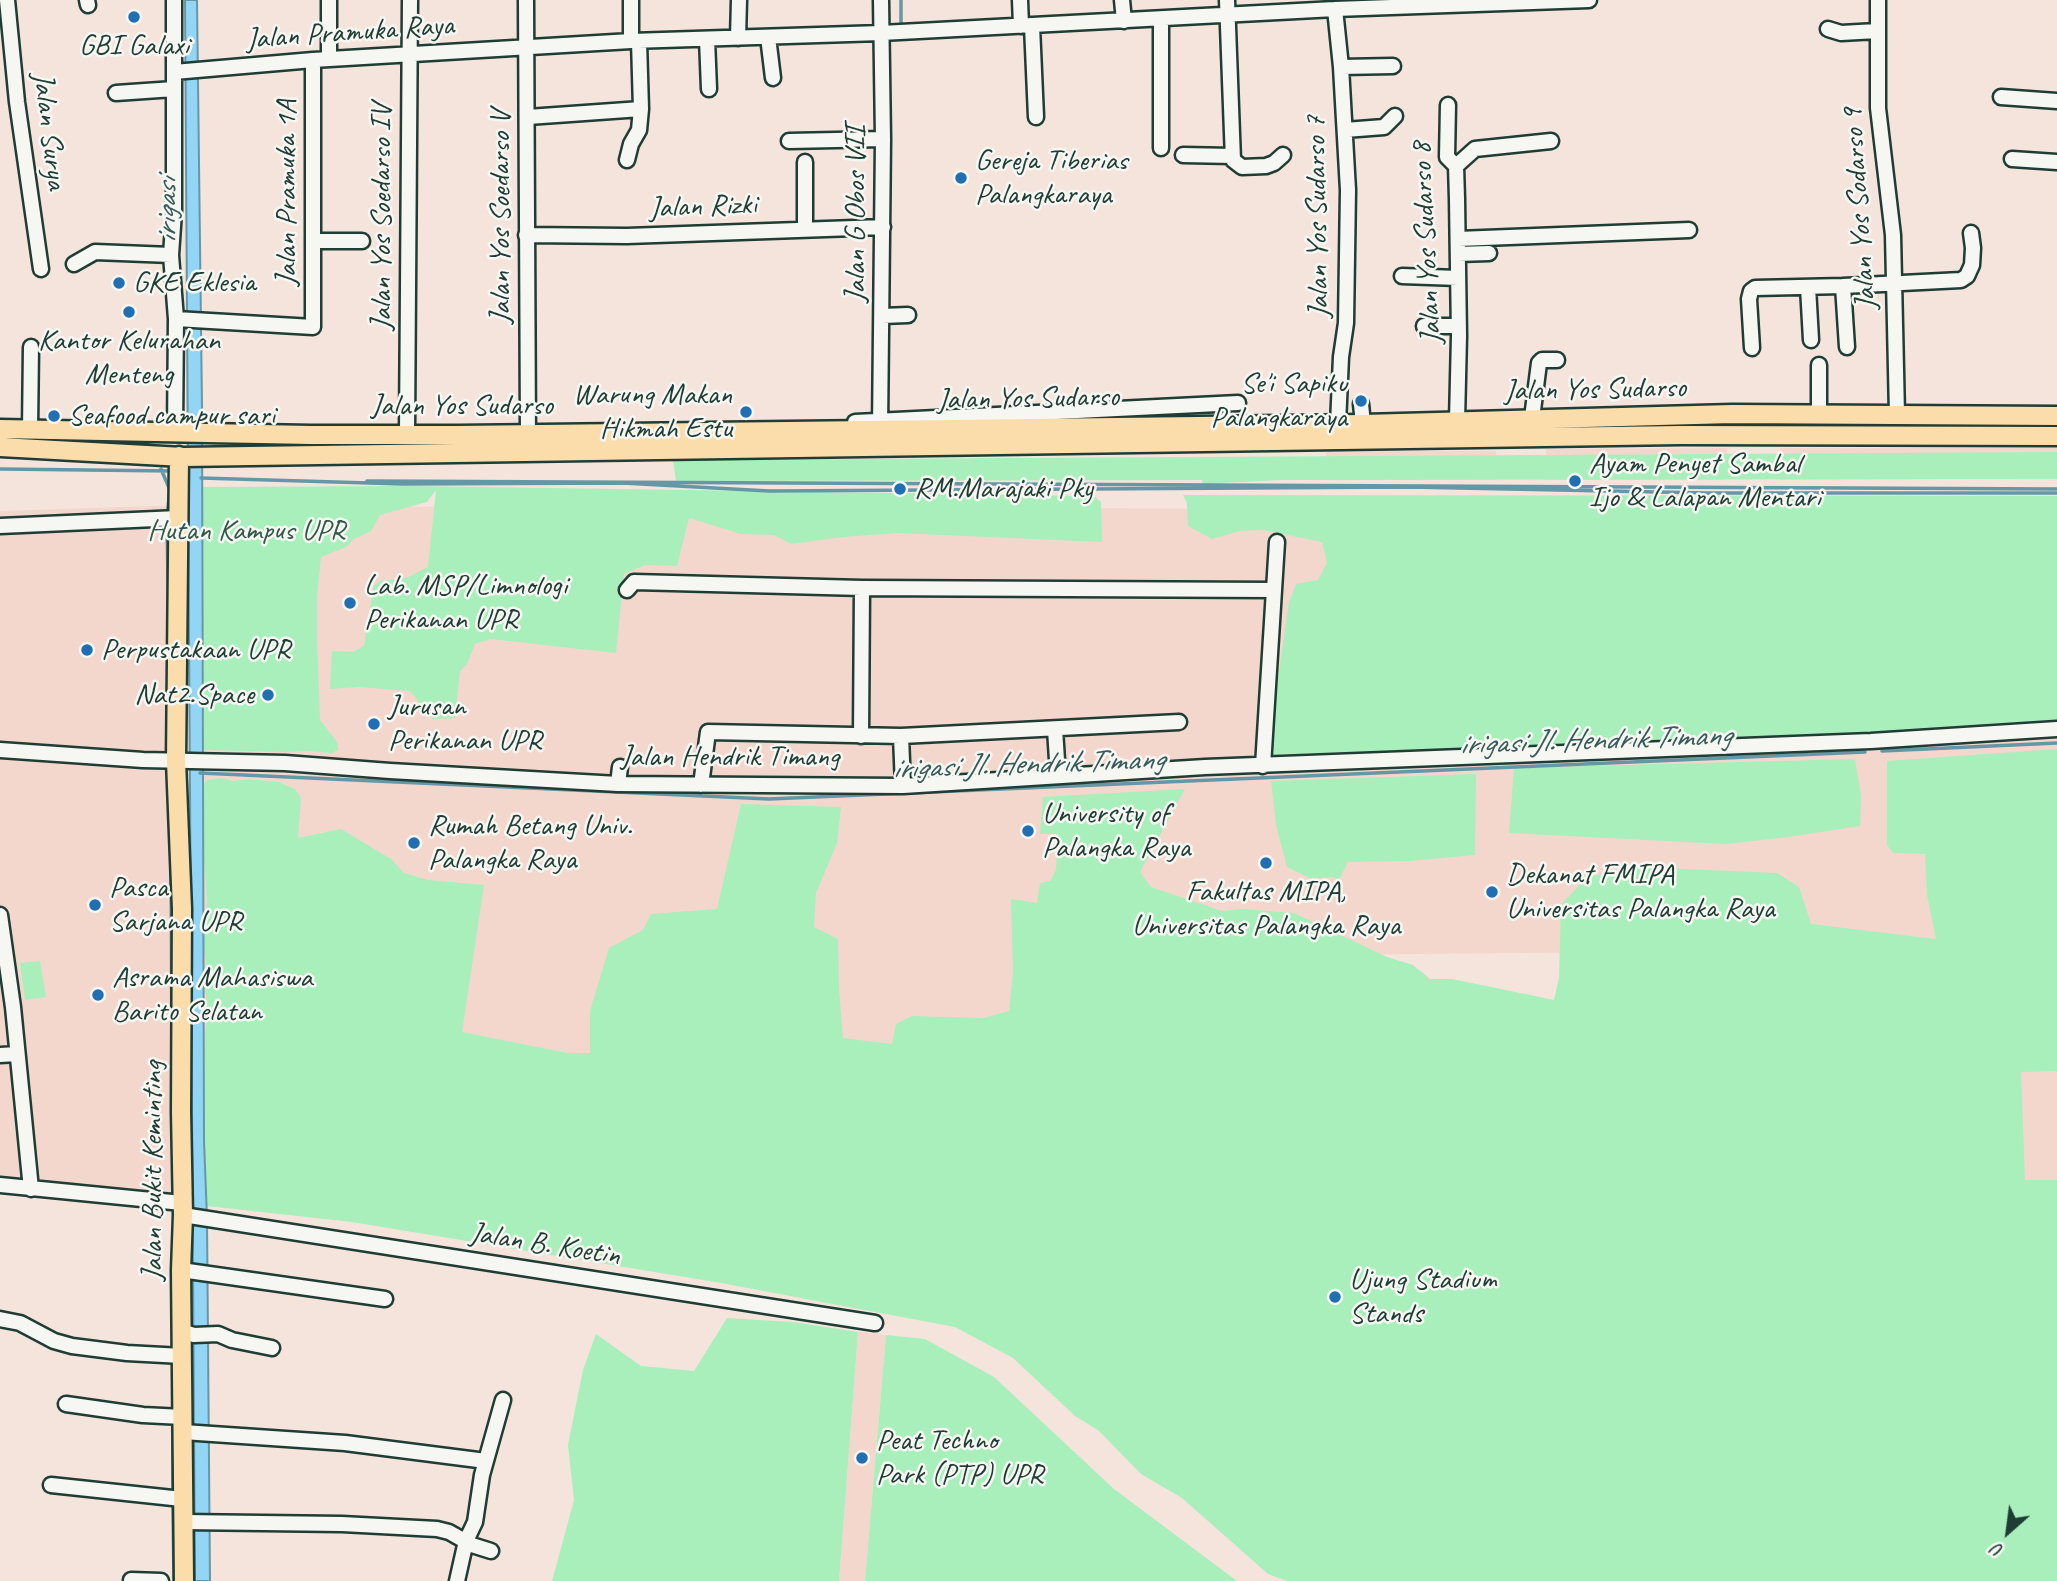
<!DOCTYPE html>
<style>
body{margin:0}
#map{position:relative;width:2057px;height:1581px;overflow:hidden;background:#f4e4dc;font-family:Caveat,sans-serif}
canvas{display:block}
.north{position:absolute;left:1973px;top:1497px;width:70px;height:70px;-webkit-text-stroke:5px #f6f6f2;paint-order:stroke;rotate:208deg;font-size:19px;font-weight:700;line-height:28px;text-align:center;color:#1f3d34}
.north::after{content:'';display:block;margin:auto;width:24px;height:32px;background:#1f3d34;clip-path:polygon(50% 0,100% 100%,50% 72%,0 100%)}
</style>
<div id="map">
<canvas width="2057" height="1581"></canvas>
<div class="north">U</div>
</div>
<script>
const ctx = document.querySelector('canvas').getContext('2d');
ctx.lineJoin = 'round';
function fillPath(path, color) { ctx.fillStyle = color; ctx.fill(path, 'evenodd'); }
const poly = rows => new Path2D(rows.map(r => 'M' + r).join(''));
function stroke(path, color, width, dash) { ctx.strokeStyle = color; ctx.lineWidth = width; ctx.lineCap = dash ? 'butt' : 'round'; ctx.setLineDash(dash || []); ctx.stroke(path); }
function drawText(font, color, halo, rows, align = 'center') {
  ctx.font = font + ' Caveat,sans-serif'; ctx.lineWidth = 5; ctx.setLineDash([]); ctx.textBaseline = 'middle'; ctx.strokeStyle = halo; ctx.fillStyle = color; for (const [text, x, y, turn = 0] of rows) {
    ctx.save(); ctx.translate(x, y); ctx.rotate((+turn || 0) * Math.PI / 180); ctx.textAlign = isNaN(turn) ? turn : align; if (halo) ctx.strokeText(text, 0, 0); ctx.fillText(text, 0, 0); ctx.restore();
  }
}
fillPath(poly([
 [1727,448,1726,480,1546,480,1546,449],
 [1780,448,2057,448,2057,478,1780,480],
 [1326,451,1496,451,1497,480,1326,480],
 [155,506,1341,509,2057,687,2057,1367,2020,1367,2016,948,1120,957,1064,1055,208,1086,207,1206,0,1181,0,511],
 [858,1332,886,1335,865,1581,839,1581]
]), '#f3d7cc');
fillPath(poly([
 [2057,452,2057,479,1279,480,1203,484,1202,480,676,481,673,460],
 [415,486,1094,496,1101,502,1102,542,898,533,843,537,791,544,774,535,741,534,689,518,677,566,645,565,624,574,616,653,491,639,475,644,467,664,460,671,455,718,433,719,410,691,360,687,330,689,332,651,353,652,364,646,374,585,381,581,406,578,428,567,436,490,427,502,380,515,371,531,354,539,346,547,321,557,317,597,317,641,320,720,337,742,338,750,332,753,308,751,284,752,204,750,203,487],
 [1183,495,2057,496,2057,720,1882,734,1271,755,1273,714,1289,602,1296,584,1318,580,1327,563,1322,542,1263,530,1240,531,1212,539,1188,526,1187,503],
 [2057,749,2057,1071,2021,1072,2025,1180,2057,1180,2057,1581,1287,1581,1268,1574,1182,1498,1141,1474,1098,1430,1075,1416,1013,1358,955,1327,721,1283,352,1222,207,1206,204,1141,205,1034,208,1011,204,979,206,961,202,935,207,904,204,856,204,784,207,780,220,778,233,781,248,779,279,782,295,789,301,798,298,838,341,829,391,859,404,873,428,880,484,885,462,1032,567,1053,590,1053,590,1011,609,948,643,930,651,914,717,909,741,804,841,807,837,843,816,893,814,927,838,939,839,989,843,1038,892,1044,896,1024,912,1016,983,1018,1009,1011,1013,972,1011,899,1037,903,1040,883,1050,881,1056,870,1058,834,1040,834,1043,797,1185,789,1140,872,1151,887,1222,911,1242,909,1294,913,1387,957,1413,965,1430,979,1452,979,1554,1000,1559,978,1561,905,1587,877,1638,867,1777,873,1799,887,1811,924,1936,939,1927,895,1925,854,1893,853,1887,845,1887,761],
 [1855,759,1861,795,1860,826,1788,837,1726,844,1509,833,1514,768],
 [1476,774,1475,855,1410,861,1348,862,1339,880,1333,877,1312,879,1287,867,1276,825,1271,781],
 [40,961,46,997,25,1000,20,963],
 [727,1318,793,1322,858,1332,839,1581,552,1581,574,1500,568,1445,583,1370,596,1334,641,1366,694,1371],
 [886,1335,925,1339,994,1377,1114,1489,1237,1581,865,1581]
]), '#a8efbc');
const water = poly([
 [185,0,197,0,202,406,204,1141,207,1218,210,1581,195,1581,185,0]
]);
fillPath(water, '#92d5f4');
stroke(water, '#6498a7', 2);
stroke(poly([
 [901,0,901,22],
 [0,469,173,471],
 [161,469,170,490,167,515],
 [201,478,403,484,623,483,769,491,1409,487,1707,493,2057,493],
 [367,481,2057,489],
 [167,523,169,641],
 [1882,751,2057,743],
 [200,773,769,799,1865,752],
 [171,841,172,1075],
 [173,1156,173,1197],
 [174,1205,174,1239],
 [173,1411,173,1373],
 [173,1495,173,1419],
 [173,1503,174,1581]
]), '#6498a7', 3.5);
const minor = poly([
 [7,0,17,102,41,269],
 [87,0,88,5],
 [174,0,174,212,171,255,176,319,175,432],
 [329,0,329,59],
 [526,0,528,434],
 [631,0,631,41],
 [1020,0,1021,26],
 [1122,0,1124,21],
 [1227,0,1233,160,1242,167,1266,166,1274,163,1283,155],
 [1878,0,1878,108,1893,235,1897,415],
 [1335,9,1341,67,1348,190,1346,323,1341,357,1338,424],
 [1032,26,1036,117],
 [1828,29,1841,33,1877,31],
 [768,37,773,78],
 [738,38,739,0],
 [707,39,709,89],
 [1341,67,1393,66],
 [174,72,313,60,631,41,881,33,1335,9,1589,0],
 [116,93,174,89],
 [2001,97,2057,101],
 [1448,105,1447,157,1456,166,1457,199,1459,336,1457,421],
 [528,117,641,109,639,41],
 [1345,130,1384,127,1395,116],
 [789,141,883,139],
 [1161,148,1161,19],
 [1183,155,1233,156],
 [2012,159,2057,162],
 [627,160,631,144,639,130,641,109],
 [805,162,805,228],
 [1456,166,1475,149,1551,141],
 [526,235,627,236,883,227],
 [1458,239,1689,230],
 [313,241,362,241],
 [1458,254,1489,253],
 [74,264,95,252,171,255],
 [1402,276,1458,278],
 [1843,286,1847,347],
 [1808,287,1811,340],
 [882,316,908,315],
 [176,319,313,327,313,60],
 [1424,326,1459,326],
 [1752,348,1749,299,1751,291,1755,288,1843,286,1961,280,1967,276,1972,265,1973,248,1971,233],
 [1361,404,1363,424],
 [1819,415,1819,365],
 [1532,418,1539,363,1542,360,1557,360],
 [855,422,1238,403],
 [880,429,883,139,881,0],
 [30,430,31,347],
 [407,434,410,0],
 [0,526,178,518],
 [627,590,634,582,862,588,1274,590,1263,766],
 [1274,590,1277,542],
 [1055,729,1058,776],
 [861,736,862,588],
 [901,736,903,786],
 [0,750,143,760,285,763,390,771,618,784,903,786,1205,767,1871,741,2057,729],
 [618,784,620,767],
 [701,785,708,732,901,736,1179,722],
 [0,915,13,1007,31,1189],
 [0,1055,17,1054],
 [0,1185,182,1203],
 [183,1215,875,1323],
 [181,1270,385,1299],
 [0,1319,20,1323,54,1341,72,1346,127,1353,182,1356],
 [181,1331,194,1335,218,1334,232,1340,272,1348],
 [66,1404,143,1415,183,1417],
 [183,1432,345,1443,486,1461],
 [51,1485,182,1499],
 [183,1522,342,1524,437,1529,449,1532,472,1545,491,1551],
 [131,1580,161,1581],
 [457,1581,466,1541,475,1522,482,1475,503,1400]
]);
const major = poly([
 [0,429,311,435,459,435,1363,424,1732,414,2057,416],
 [0,447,183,457,1681,435,2057,436],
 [179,456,176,761,182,909,181,1112,183,1215,181,1270,184,1581]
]);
stroke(minor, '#1f3d34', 19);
stroke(major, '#1f3d34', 23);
stroke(minor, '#f6f6f2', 14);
stroke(major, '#fbddab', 18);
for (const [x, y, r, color] of [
 [134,17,7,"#1f6fb2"],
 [961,178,7,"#1f6fb2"],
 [119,283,7,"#1f6fb2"],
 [129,312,7,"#1f6fb2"],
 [1361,401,7,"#1f6fb2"],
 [746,412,7,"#1f6fb2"],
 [54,416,7,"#1f6fb2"],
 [1575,481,7,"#1f6fb2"],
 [900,489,7,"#1f6fb2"],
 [350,603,7,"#1f6fb2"],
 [87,650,7,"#1f6fb2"],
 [268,695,7,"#1f6fb2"],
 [374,724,7,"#1f6fb2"],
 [1028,831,7,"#1f6fb2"],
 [414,843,7,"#1f6fb2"],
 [1266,863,7,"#1f6fb2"],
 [1492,892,7,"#1f6fb2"],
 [95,905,7,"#1f6fb2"],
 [98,995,7,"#1f6fb2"],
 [1335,1297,7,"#1f6fb2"],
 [862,1458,7,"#1f6fb2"]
]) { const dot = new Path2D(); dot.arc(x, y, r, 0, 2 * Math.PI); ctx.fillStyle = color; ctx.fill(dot); stroke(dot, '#f6f6f2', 2.5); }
drawText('30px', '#1f3d34', '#f6f6f2', [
 ["Jalan Pramuka Raya",350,33,-4],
 ["Jalan Surya",49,131,83],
 ["Jalan Pramuka 1A",287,193,-90],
 ["Jalan Rizki",703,207,-2],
 ["Jalan Yos Sodarso 9",1860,209,-94],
 ["Jalan G Obos VII",856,214,-90],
 ["Jalan Yos Soedarso IV",382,217,-90],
 ["Jalan Yos Soedarso V",501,217,-90],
 ["Jalan Yos Sudarso 7",1318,217,-91],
 ["Jalan Yos Sudarso 8",1427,243,-93],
 ["Jalan Yos Sudarso",1595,390,-1],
 ["Jalan Yos Sudarso",1028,399,-1],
 ["Jalan Yos Sudarso",462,406],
 ["Jalan Hendrik Timang",730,757],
 ["Jalan Bukit Keminting",153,1171,-90],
 ["Jalan B. Koetin",545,1245,9]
]);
drawText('30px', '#1f3d34', '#f6f6f2', [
 ["GBI Galaxi",134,46,"center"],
 ["Gereja Tiberias",975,161],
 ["Palangkaraya",975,195],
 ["GKE Eklesia",133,283],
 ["Kantor Kelurahan",129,341,"center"],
 ["Menteng",129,375,"center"],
 ["Se'i Sapiku",1347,384,"right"],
 ["Palangkaraya",1347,418,"right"],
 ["Warung Makan",732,395,"right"],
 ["Hikmah Estu",732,429,"right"],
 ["Seafood campur sari",68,416],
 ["Ayam Penyet Sambal",1589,464],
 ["Ijo & Lalapan Mentari",1589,498],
 ["RM.Marajaki Pky",914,489],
 ["Lab. MSP/Limnologi",364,586],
 ["Perikanan UPR",364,620],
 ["Perpustakaan UPR",101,650],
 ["Nat2.Space",254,695,"right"],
 ["Jurusan",388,707],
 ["Perikanan UPR",388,741],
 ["University of",1042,814],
 ["Palangka Raya",1042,848],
 ["Rumah Betang Univ.",428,826],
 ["Palangka Raya",428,860],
 ["Dekanat FMIPA",1506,875],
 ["Universitas Palangka Raya",1506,909],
 ["Pasca",109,888],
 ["Sarjana UPR",109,922],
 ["Fakultas MIPA,",1266,892,"center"],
 ["Universitas Palangka Raya",1266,926,"center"],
 ["Asrama Mahasiswa",112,978],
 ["Barito Selatan",112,1012],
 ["Ujung Stadium",1349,1280],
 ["Stands",1349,1314],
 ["Peat Techno",876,1441],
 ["Park (PTP) UPR",876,1475]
], 'left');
drawText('30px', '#345848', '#f6f6f2', [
 ["Hutan Kampus UPR",246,531]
]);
drawText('italic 32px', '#365b5a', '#f6f6f2', [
 ["irigasi",168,211,-90],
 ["irigasi Jl. Hendrik Timang",1595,741,-2],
 ["irigasi Jl. Hendrik Timang",1028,765,-2]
]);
</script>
